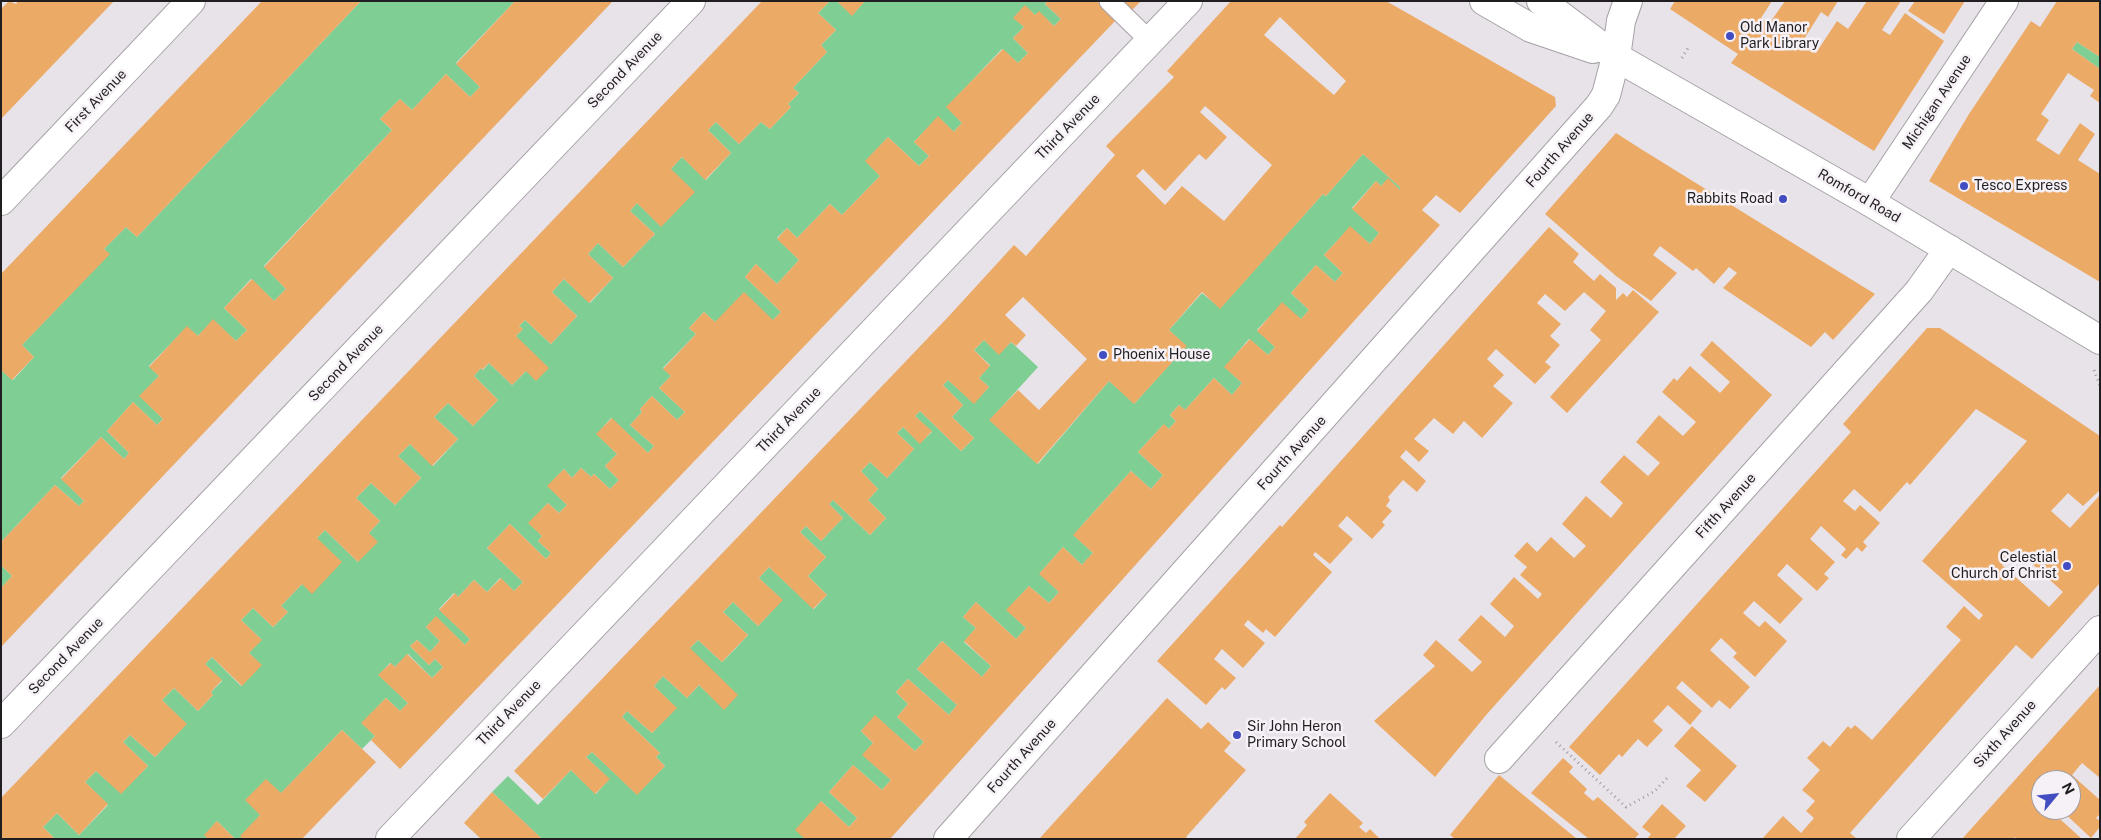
<!DOCTYPE html>
<style>
body{margin:0}
#map{position:relative;width:2101px;height:840px;overflow:hidden;background:#e8e3e9;font-family:"Public Sans",sans-serif}
canvas{display:block}
.frame{position:absolute;inset:0;border:2px solid #201e20;pointer-events:none}
.north{position:absolute;left:2031px;top:770px;width:50px;height:50px;box-sizing:border-box;background:#f6f1f6;border:1px solid #a09da0;border-radius:50%;rotate:62deg;font-size:14px;font-weight:700;line-height:20px;text-align:center;color:#201e20}
.north::after{content:'';display:block;margin:auto;width:18px;height:22px;background:#424dc1;clip-path:polygon(50% 0,100% 100%,50% 72%,0 100%)}
</style>
<div id="map">
<canvas width="2101" height="840"></canvas>
<div class="frame"></div>
<div class="north">N</div>
</div>
<script>
const ctx = document.querySelector('canvas').getContext('2d');
ctx.lineJoin = 'round';
function fillPath(path, color) { ctx.fillStyle = color; ctx.fill(path, 'evenodd'); }
const poly = rows => new Path2D(rows.map(r => 'M' + r).join(''));
function stroke(path, color, width, dash) { ctx.strokeStyle = color; ctx.lineWidth = width; ctx.lineCap = dash ? 'butt' : 'round'; ctx.setLineDash(dash || []); ctx.stroke(path); }
function drawText(font, color, halo, rows, align = 'center') {
  ctx.font = font + ' "Public Sans",sans-serif'; ctx.lineWidth = 5; ctx.setLineDash([]); ctx.textBaseline = 'middle'; ctx.strokeStyle = halo; ctx.fillStyle = color; for (const [text, x, y, turn = 0] of rows) {
    ctx.save(); ctx.translate(x, y); ctx.rotate((+turn || 0) * Math.PI / 180); ctx.textAlign = isNaN(turn) ? turn : align; if (halo) ctx.strokeText(text, 0, 0); ctx.fillText(text, 0, 0); ctx.restore();
  }
}
fillPath(poly([
 [361,1,515,1,456,63,480,87,470,97,446,74,412,110,400,99,380,119,392,130,264,266,286,289,274,301,251,279,224,308,247,330,236,341,213,320,198,336,187,327,149,366,159,376,140,396,163,419,157,425,133,402,107,431,129,453,124,459,101,437,61,478,84,501,79,506,55,485,1,542,1,370,13,380,34,357,22,345,109,254,104,249,126,227,137,237],
 [830,1,837,1,852,15,865,1,1048,1,1045,4,1061,19,1054,26,1039,12,1035,15,1025,6,1014,17,1024,27,1013,38,1028,53,1018,63,1002,49,947,107,962,123,957,128,954,132,938,117,914,142,929,156,919,166,888,137,866,161,880,176,842,215,830,204,797,238,787,228,777,238,799,260,777,284,756,264,745,277,781,312,773,320,715,322,704,312,689,328,696,334,663,368,671,376,659,388,685,412,677,420,652,396,640,409,642,412,630,425,654,446,648,453,611,418,597,434,617,454,605,466,619,480,610,489,594,474,591,477,581,468,572,478,564,469,548,486,567,505,559,513,548,503,529,523,542,536,538,541,551,553,546,559,510,524,487,548,523,582,514,591,500,578,487,592,474,580,458,597,454,593,439,609,470,639,465,645,436,617,426,627,440,641,430,652,417,640,410,646,429,665,435,659,443,667,432,678,408,654,395,667,390,663,379,675,408,703,400,711,386,698,362,723,375,736,362,749,342,730,260,815,243,839,235,839,217,821,205,835,208,839,55,839,43,827,57,813,79,835,108,805,85,782,96,771,121,793,148,766,123,742,130,735,155,757,186,724,162,700,174,688,198,711,213,695,211,692,222,681,205,664,212,657,241,686,261,665,249,653,261,639,241,620,253,608,273,627,288,612,281,606,302,584,317,538,325,530,358,562,369,533,380,521,356,498,371,483,395,505,421,478,398,456,410,444,433,466,458,439,434,417,448,403,473,426,498,400,474,376,481,368,483,370,489,363,512,385,526,371,516,336,523,329,519,326,525,320,551,344,577,316,552,292,564,279,590,303,613,278,588,254,598,243,623,267,655,234,630,211,637,203,661,226,671,169,682,157,706,180,731,153,708,130,716,122,739,144,761,122,770,129,791,107,788,104,799,93,793,88,827,52,821,45,836,30,818,13],
 [2077,42,2100,57,2100,69,2072,49],
 [1363,154,1400,187,1400,190,1388,179,1381,186,1376,181,1352,208,1379,233,1370,244,1350,227,1324,255,1343,273,1335,282,1316,265,1291,293,1309,310,1301,319,1269,317,1257,330,1275,347,1268,355,1249,339,1225,367,1242,383,1232,395,1214,378,1185,410,1179,405,1170,415,1176,421,1169,429,1163,425,1138,452,1163,475,1151,489,1131,471,1084,523,1074,535,1093,553,1082,565,1063,547,1040,573,1059,592,1049,603,1029,586,1007,610,1026,628,1016,639,976,602,963,617,976,628,964,642,991,666,982,677,942,641,917,669,957,705,949,715,908,679,896,692,908,704,897,717,924,742,915,751,875,716,861,731,873,743,863,755,891,780,882,790,853,765,829,792,857,818,849,827,821,801,805,839,542,839,492,792,508,776,538,805,571,770,596,794,609,779,586,757,592,752,637,794,665,766,656,757,660,753,622,717,627,711,652,733,676,708,654,686,663,676,687,698,699,685,724,709,690,648,698,640,722,662,735,649,748,635,723,612,733,602,758,626,782,600,759,578,769,567,814,609,827,595,808,576,826,557,800,532,806,526,821,541,843,518,829,504,833,500,870,535,886,518,868,500,878,489,861,471,870,462,887,478,914,449,897,433,903,427,920,443,932,432,915,416,920,411,961,451,974,438,952,417,963,405,943,385,948,380,974,403,989,387,979,378,990,365,974,350,984,340,999,354,1011,342,1038,367,990,420,1038,464,1109,381,1135,403,1186,346,1169,330,1202,293,1220,308,1323,194,1326,196],
 [1,565,12,576,1,588]
]), '#7fce94');
fillPath(poly([
 [9,1,16,4,18,1,114,1,1,119,1,9],
 [262,1,361,1,137,237,126,227,104,249,110,254,22,345,34,357,12,380,1,370,1,274],
 [515,1,613,1,1,647,1,588,12,576,1,565,1,542,55,485,79,506,84,501,61,479,101,437,124,459,129,453,107,431,133,402,157,425,163,419,139,396,159,376,149,367,187,326,198,336,213,319,236,341,247,330,224,308,252,279,274,301,286,289,264,267,392,130,380,119,400,99,412,110,446,74,470,97,480,87,456,64],
 [762,1,830,1,818,13,836,30,821,45,827,52,793,88,799,93,788,104,791,107,770,129,761,122,739,144,716,122,708,130,731,153,705,180,682,157,671,169,695,192,661,227,637,203,630,211,655,234,623,267,598,243,588,254,613,278,589,303,564,279,552,292,577,316,551,344,525,320,519,326,523,329,516,336,549,368,536,381,526,371,512,385,489,363,482,370,481,368,474,376,498,400,473,426,448,403,434,417,458,439,432,466,410,444,398,456,421,478,395,505,371,483,356,498,380,521,369,533,378,542,358,562,325,530,317,538,342,562,312,594,302,584,281,606,288,612,273,627,253,608,241,620,262,640,249,653,262,665,242,686,212,657,205,664,222,680,211,692,213,695,198,711,174,688,162,700,187,724,155,757,130,735,123,742,148,766,121,794,96,771,85,782,108,804,79,835,57,813,43,827,55,839,1,839,1,798],
 [837,1,865,1,852,16],
 [1048,1,1097,1,1117,19,400,769,371,740,375,736,361,723,386,698,400,711,408,703,378,675,391,663,395,667,407,654,432,678,443,667,435,659,429,665,410,646,417,640,430,652,440,641,426,627,436,616,465,645,470,639,439,610,455,593,458,597,474,580,487,592,501,578,514,591,523,582,487,548,510,524,546,559,551,553,538,541,542,536,528,523,548,503,559,513,567,505,547,486,564,469,572,478,581,468,591,477,594,474,610,489,619,480,605,466,617,454,596,434,612,418,648,453,654,446,630,425,642,412,640,409,652,396,677,420,685,412,659,388,671,376,663,369,696,334,689,328,704,312,715,322,744,292,773,320,781,312,745,277,756,264,777,284,799,260,777,239,787,228,797,238,830,204,842,215,880,176,865,161,888,137,919,166,929,156,914,142,938,116,954,132,957,128,962,123,946,107,1003,49,1018,63,1028,53,1013,38,1024,27,1013,18,1025,5,1035,15,1039,11,1054,26,1061,19,1045,4],
 [1124,1,1141,1,1132,10],
 [1231,1,1386,1,1555,97,1556,106,1460,213,1436,195,1422,210,1440,225,890,839,805,839,795,830,821,801,849,827,857,818,829,792,853,765,882,790,891,780,862,755,873,743,861,731,875,715,915,751,924,742,897,717,908,704,896,692,908,679,949,715,957,705,917,669,942,641,982,677,986,672,991,666,964,641,976,628,963,617,976,602,1016,639,1026,628,1006,610,1029,586,1049,603,1059,592,1039,574,1063,547,1082,565,1086,560,1093,553,1073,535,1084,523,1131,471,1151,489,1163,475,1138,452,1164,424,1169,429,1176,421,1170,415,1179,405,1185,410,1214,378,1232,395,1242,383,1224,367,1250,339,1268,355,1275,347,1257,331,1282,302,1301,319,1309,310,1291,293,1316,265,1335,282,1343,273,1324,255,1337,241,1350,226,1370,244,1379,233,1352,209,1376,181,1381,186,1388,178,1400,190,1400,187,1363,154,1326,196,1323,194,1220,309,1202,292,1169,330,1187,346,1134,404,1109,381,1037,464,989,420,1018,390,1039,410,1087,359,1023,297,1005,315,1026,335,1016,346,1011,342,999,355,984,340,974,350,990,366,979,378,989,387,974,404,948,380,943,385,963,405,952,417,974,438,961,451,920,411,915,416,932,431,920,444,903,427,897,433,914,449,887,478,870,462,861,471,878,489,868,500,886,518,870,535,833,500,829,504,843,518,821,541,806,526,800,532,826,557,808,576,827,595,813,609,769,567,759,578,783,600,758,626,733,602,723,612,748,635,722,662,698,640,690,648,738,695,724,710,699,685,687,698,663,676,654,686,677,708,652,733,627,711,622,717,660,753,656,757,665,766,637,795,592,752,586,757,610,779,595,794,571,770,543,799,514,771,949,316,1014,245,1026,256,1115,155,1106,146,1174,77,1167,71],
 [1280,17,1346,81,1334,95,1264,35],
 [1205,106,1272,165,1224,221,1182,186,1165,205,1136,176,1143,169,1165,191,1199,154,1206,160,1227,137,1200,112],
 [1675,1,1772,1,1761,18,1769,24,1785,1,1838,1,1828,17,1821,12,1801,44,1816,53,1837,21,1848,29,1867,1,1901,1,1882,30,1890,35,1905,13,1944,41,1874,151,1731,63,1738,54,1670,9],
 [1915,1,1965,1,1944,34,1908,11],
 [2057,1,2100,1,2100,57,2077,42,2072,49,2100,69,2100,103,2090,96,2094,90,2068,73,2041,114,2049,120,2036,140,2059,155,2080,123,2095,134,2078,160,2100,174,2100,282,1929,181,1969,114,2031,21,2040,27],
 [1616,133,1641,149,1875,294,1833,340,1825,332,1811,347,1723,288,1737,273,1729,267,1714,284,1696,268,1693,271,1660,246,1653,255,1677,273,1651,301,1616,276,1545,214],
 [1549,227,1579,254,1573,262,1594,281,1600,274,1616,288,1616,300,1623,293,1627,297,1633,290,1659,312,1567,413,1550,397,1601,340,1590,330,1606,311,1584,292,1565,311,1545,294,1537,303,1561,324,1550,336,1560,345,1545,362,1551,367,1535,384,1496,349,1487,359,1504,375,1493,386,1513,403,1482,438,1464,421,1453,434,1434,418,1414,439,1429,451,1419,462,1406,450,1400,457,1426,481,1417,492,1403,480,1388,497,1390,500,1386,506,1392,511,1382,522,1385,525,1372,539,1347,516,1338,526,1353,539,1330,564,1315,552,1313,555,1332,572,1275,637,1266,629,1263,633,1248,620,1244,625,1265,643,1243,668,1222,649,1214,659,1236,678,1225,690,1222,687,1206,705,1157,661,1280,525,1282,527],
 [1927,328,1940,328,2100,436,2100,490,2083,506,2068,493,2051,511,2070,528,2100,495,2100,583,2032,659,2016,645,1850,833,1857,839,1762,839,1783,816,1801,833,1814,818,1806,811,1815,801,1802,790,1820,770,1807,758,1823,741,1830,747,1848,726,1851,729,1855,725,1872,740,1961,640,1946,627,1964,606,1979,620,1983,615,1922,561,2027,441,1976,409,1910,485,1907,482,1880,512,1854,489,1843,501,1855,511,1860,505,1880,523,1863,542,1867,546,1862,552,1857,547,1846,559,1841,555,1846,549,1821,526,1810,539,1835,562,1824,574,1829,578,1817,591,1787,564,1777,575,1803,599,1780,624,1754,601,1743,613,1759,627,1765,621,1787,641,1755,677,1733,657,1737,653,1721,638,1710,650,1750,687,1730,709,1719,700,1712,708,1682,681,1676,688,1702,711,1690,725,1668,705,1653,721,1663,730,1647,747,1638,739,1622,757,1619,754,1600,775,1569,747,1851,432,1843,424],
 [2016,549,2063,592,2049,607,2002,565],
 [1712,341,1772,395,1487,714,1435,777,1374,721,1435,666,1423,655,1436,640,1472,672,1482,662,1458,640,1481,615,1505,637,1514,626,1490,604,1514,577,1538,599,1542,594,1520,575,1527,567,1514,556,1527,542,1537,552,1551,537,1574,558,1586,546,1562,524,1586,496,1611,518,1623,503,1600,482,1624,455,1648,476,1660,463,1636,442,1659,415,1683,436,1696,422,1662,392,1674,378,1677,381,1690,366,1720,393,1730,382,1700,355],
 [2100,685,2100,778,2082,763,2072,775,2100,800,2100,814,2096,818,2100,821,2100,827,2091,838,2061,810,2071,810,2071,780,2041,780,2041,810,2050,810,2082,839,2017,839,2015,837,2014,839,1962,839],
 [1167,698,1201,729,1208,722,1231,743,1224,751,1246,770,1186,837,1188,839,1039,839],
 [1692,726,1737,766,1705,802,1686,786,1701,770,1674,746],
 [342,730,376,762,302,839,243,839,240,836,260,815,245,800,266,779,281,793],
 [1563,758,1573,767,1569,772,1587,789,1584,793,1593,801,1598,797,1639,834,1634,839,1589,839,1531,793],
 [1499,775,1577,839,1455,839,1450,835],
 [492,792,521,819,542,839,481,839,464,823],
 [1330,793,1363,823,1359,827,1366,833,1370,829,1380,839,1295,839,1307,825,1304,822],
 [1662,804,1686,826,1674,839,1647,839,1651,834,1642,827],
 [217,821,235,839,208,839,204,835]
]), '#ecaa67');
const lane = poly([
 [1109,1,1150,41]
]);
const street = poly([
 [1,201,191,1],
 [1870,202,2004,1],
 [1,724,691,1],
 [1499,759,1919,291,1949,249],
 [390,839,1188,1],
 [948,839,1599,106,1606,95,1616,57],
 [1911,839,2100,630]
]);
const primary = poly([
 [1484,1,1531,28,1593,49],
 [1541,1,1616,57,1870,202,2100,340],
 [1616,57,1621,21,1628,1]
]);
stroke(lane, '#a5a1a6', 21);
stroke(street, '#a5a1a6', 30);
stroke(primary, '#a5a1a6', 30);
stroke(poly([
 [1682,58,1688,48],
 [2094,370,2100,386],
 [1556,742,1626,807,1655,791,1668,777]
]), '#a09ca1', 3, [1, 4]);
stroke(lane, '#fff', 19);
stroke(street, '#fff', 28);
stroke(primary, '#fff', 28);
for (const [x, y, r, color] of [
 [1730,36,5,"#424dc1"],
 [1964,186,5,"#424dc1"],
 [1783,199,5,"#424dc1"],
 [1103,355,5,"#424dc1"],
 [2067,566,5,"#424dc1"],
 [1237,735,5,"#424dc1"]
]) { const dot = new Path2D(); dot.arc(x, y, r, 0, 2 * Math.PI); ctx.fillStyle = color; ctx.fill(dot); stroke(dot, '#f6f1f6', 2); }
drawText('14px', '#201e20', '#f6f1f6', [
 ["Old Manor",1740,28],
 ["Park Library",1740,44],
 ["Tesco Express",1974,186],
 ["Rabbits Road",1773,199,"right"],
 ["Phoenix House",1113,355],
 ["Celestial",2057,558,"right"],
 ["Church of Christ",2057,574,"right"],
 ["Sir John Heron",1247,727],
 ["Primary School",1247,743]
], 'left');
drawText('14px', '#201e20', '#f6f1f6', [
 ["Second Avenue",625,70,-46],
 ["First Avenue",96,101,-46],
 ["Michigan Avenue",1937,102,-56],
 ["Third Avenue",1068,127,-46],
 ["Fourth Avenue",1560,150,-49],
 ["Romford Road",1859,196,30],
 ["Second Avenue",346,363,-46],
 ["Third Avenue",789,420,-46],
 ["Fourth Avenue",1292,453,-48],
 ["Fifth Avenue",1726,506,-48],
 ["Second Avenue",66,656,-46],
 ["Third Avenue",509,713,-46],
 ["Sixth Avenue",2005,734,-48],
 ["Fourth Avenue",1022,756,-48]
]);
</script>
